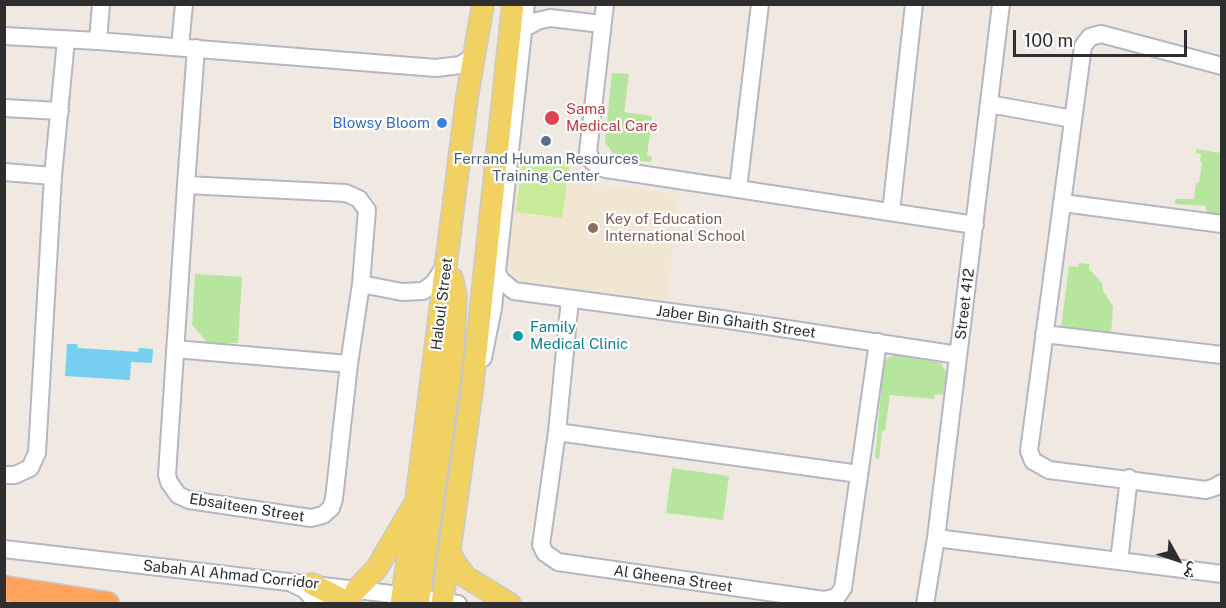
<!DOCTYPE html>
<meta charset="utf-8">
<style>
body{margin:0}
#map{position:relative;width:1226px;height:608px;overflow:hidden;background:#efe9e1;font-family:"Public Sans","Noto Naskh Arabic",sans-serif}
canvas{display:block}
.frame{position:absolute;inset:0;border:6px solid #2e2e2e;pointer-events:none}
.north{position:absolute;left:1148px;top:530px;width:60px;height:60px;-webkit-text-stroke:4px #fff;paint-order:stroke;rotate:130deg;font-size:16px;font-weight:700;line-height:24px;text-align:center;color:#2e2e2e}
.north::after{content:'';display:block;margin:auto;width:21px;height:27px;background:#2e2e2e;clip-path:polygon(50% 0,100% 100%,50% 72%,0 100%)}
.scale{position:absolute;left:1013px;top:30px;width:174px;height:27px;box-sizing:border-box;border:3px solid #2e2e2e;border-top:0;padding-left:8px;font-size:18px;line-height:21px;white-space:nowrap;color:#2e2e2e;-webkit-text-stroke:4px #fff;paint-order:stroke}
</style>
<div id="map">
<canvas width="1226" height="608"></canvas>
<div class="frame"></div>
<div class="north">ش</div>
<div class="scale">100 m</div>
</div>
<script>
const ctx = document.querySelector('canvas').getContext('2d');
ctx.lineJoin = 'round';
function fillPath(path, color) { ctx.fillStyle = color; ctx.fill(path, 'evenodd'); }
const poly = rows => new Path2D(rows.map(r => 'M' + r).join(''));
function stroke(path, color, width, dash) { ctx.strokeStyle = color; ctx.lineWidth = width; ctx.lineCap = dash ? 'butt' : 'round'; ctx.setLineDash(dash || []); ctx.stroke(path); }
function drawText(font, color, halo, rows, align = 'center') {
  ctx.font = font + ' "Public Sans",sans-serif'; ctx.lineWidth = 4.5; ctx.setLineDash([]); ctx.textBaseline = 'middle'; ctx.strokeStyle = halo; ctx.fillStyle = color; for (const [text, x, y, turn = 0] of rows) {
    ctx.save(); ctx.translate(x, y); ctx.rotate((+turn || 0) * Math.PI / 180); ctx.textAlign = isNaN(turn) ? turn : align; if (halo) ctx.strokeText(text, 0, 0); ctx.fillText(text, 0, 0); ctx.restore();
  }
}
fillPath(poly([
 [522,153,571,160,570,182,679,194,667,300,516,282,507,261]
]), '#f0e6d1');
fillPath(poly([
 [612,73,629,74,624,112,652,116,647,156,652,156,651,162,616,158,605,142],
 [1196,149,1221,153,1221,215,1206,213,1206,206,1175,204,1175,199,1194,199,1196,183,1199,183,1202,162,1200,161,1201,154,1196,153],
 [1079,263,1089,264,1089,269,1102,283,1103,291,1113,306,1111,335,1064,329,1061,327,1069,266,1078,267],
 [195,274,242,277,238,343,208,343,192,325],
 [895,355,941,363,946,372,944,395,935,394,934,399,890,395,885,431,882,431,879,459,875,458,883,368,887,358],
 [672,468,729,476,723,520,666,513]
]), '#b6e59e');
fillPath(poly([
 [523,155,570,161,562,218,516,212]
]), '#c9ec9a');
fillPath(poly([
 [67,344,77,344,78,348,138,352,139,348,153,349,152,363,131,362,130,380,65,376]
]), '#75cff0');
const minor = poly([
 [605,4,588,152,592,161,598,166,606,169,975,225],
 [523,29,537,21,550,18,602,24],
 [4,36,98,41,436,68,460,65,473,57],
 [98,41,101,4],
 [180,47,184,4],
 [1222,66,1101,34,1090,37,1083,46,1029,451,1033,461,1049,470,1206,490,1215,487,1222,483],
 [989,104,1073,119],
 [4,108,60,111],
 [4,172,53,176],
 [186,185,346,193,359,199,367,210,361,284,349,364,334,499,331,508,323,515,311,518,189,500,178,495,169,482,167,475,172,399,186,185,196,48],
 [738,189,760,4],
 [1063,203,1222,224],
 [891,212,914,4],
 [496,271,501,280,514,291,722,319,958,355],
 [361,284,402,292,423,291,434,283,444,267],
 [570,299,557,432,541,545,545,553,558,562,824,600,837,597,843,588,878,342],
 [1044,334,1222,355],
 [175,349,349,364],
 [483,358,493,308,526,4],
 [557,432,859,474],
 [4,475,15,475,30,468,37,453,53,176,66,40],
 [936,538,1222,574],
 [4,549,383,593,458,604],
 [1119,561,1129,478],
 [293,584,304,589,318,604],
 [925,604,936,538,1001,4]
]);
const major = poly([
 [449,551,456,564,466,577,510,604],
 [312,584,351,604],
 [356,590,377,568,412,508],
 [401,604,416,502,467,97,483,4],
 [418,604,452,362,456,297,452,278],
 [442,604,472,390,513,4]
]);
const highway = poly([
 [4,588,107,604]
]);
stroke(minor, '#b4b7c1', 20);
stroke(major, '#c9c9c9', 24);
stroke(highway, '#c9c9c9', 27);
stroke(minor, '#fff', 16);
stroke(major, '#f2d163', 21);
stroke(highway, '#ffa35c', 24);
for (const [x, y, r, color] of [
 [552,118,8,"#e0444e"],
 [442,123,6,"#3f7fe0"],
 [546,141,6,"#5c6f8a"],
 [593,228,6,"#8d6e63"],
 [518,336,6,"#0f9aa8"]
]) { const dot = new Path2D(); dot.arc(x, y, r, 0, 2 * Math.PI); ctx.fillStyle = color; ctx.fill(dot); stroke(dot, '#fff', 2); }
drawText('15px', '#be3a42', '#fff', [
 ["Sama",566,109],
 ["Medical Care",566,126]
], 'left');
drawText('15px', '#366cbe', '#fff', [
 ["Blowsy Bloom",430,123]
], 'right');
drawText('15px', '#4e5e75', '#fff', [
 ["Ferrand Human Resources",546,159],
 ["Training Center",546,176]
]);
drawText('15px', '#785e54', '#fff', [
 ["Key of Education",605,219],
 ["International School",605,236]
], 'left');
drawText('15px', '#2e2e2e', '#fff', [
 ["Haloul Street",442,304,-83],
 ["Street 412",965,304,-83],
 ["Jaber Bin Ghaith Street",736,322,8],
 ["Ebsaiteen Street",247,508,9],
 ["Sabah Al Ahmad Corridor",231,575,6],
 ["Al Gheena Street",673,579,8]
]);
drawText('15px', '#0d838f', '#fff', [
 ["Family",530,327],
 ["Medical Clinic",530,344]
], 'left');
</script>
